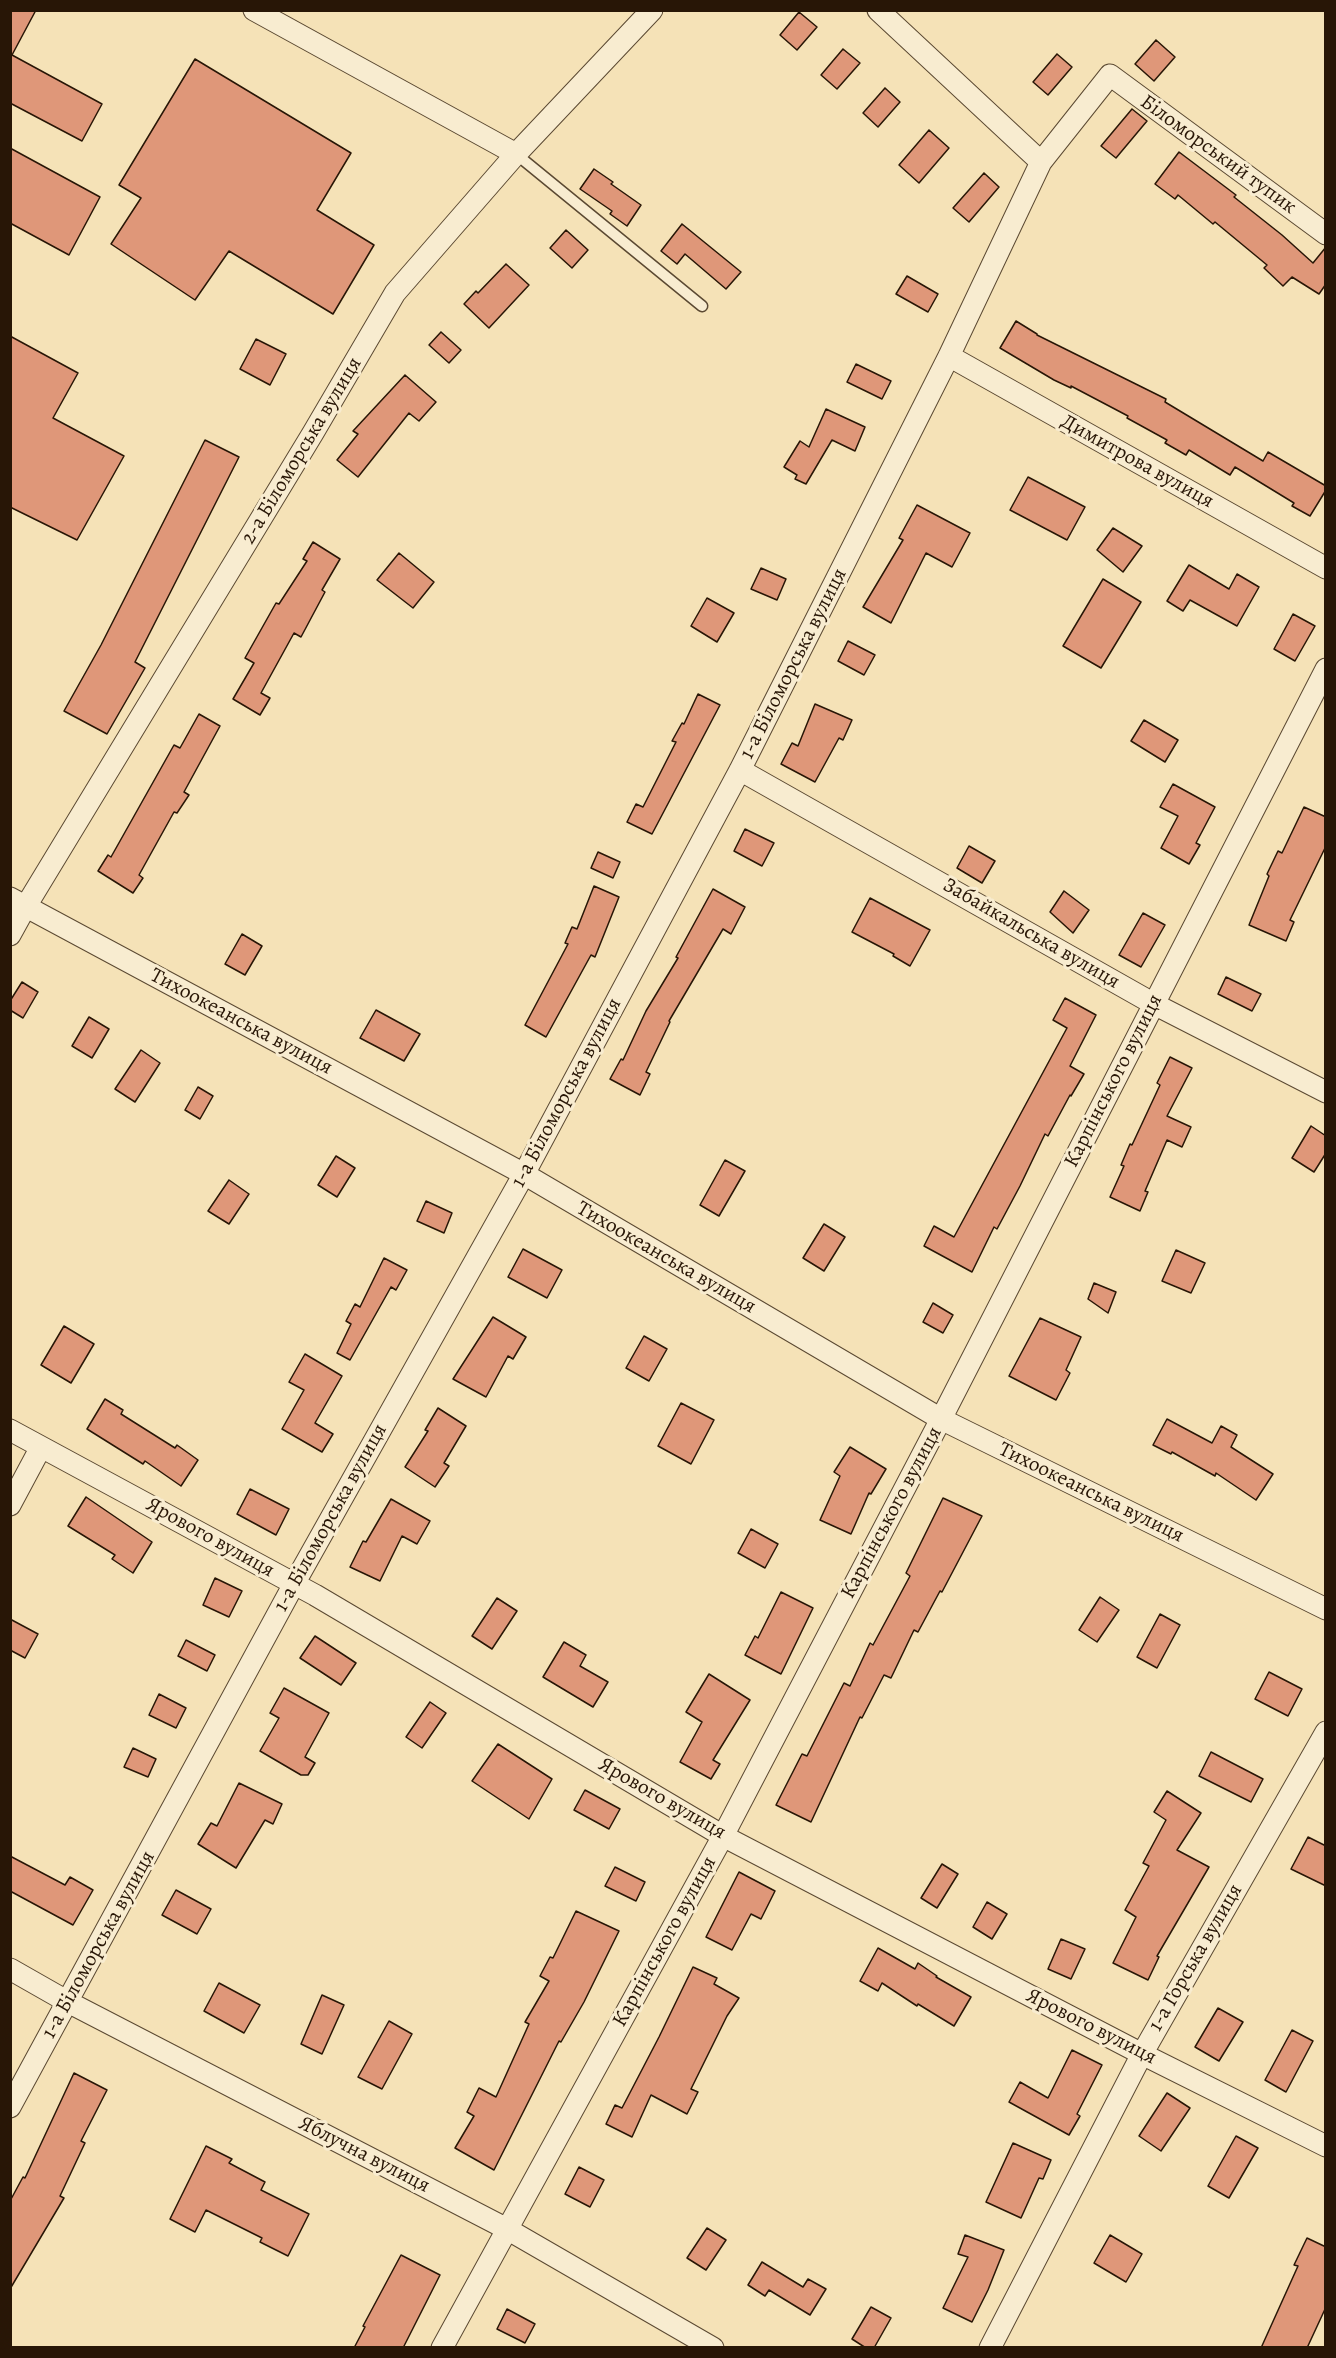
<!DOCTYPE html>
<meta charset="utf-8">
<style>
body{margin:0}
#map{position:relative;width:1336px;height:2358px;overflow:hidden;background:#f5e2b7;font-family:Alegreya,serif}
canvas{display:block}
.frame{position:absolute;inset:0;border:12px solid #281606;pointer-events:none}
</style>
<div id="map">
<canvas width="1336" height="2358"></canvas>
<div class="frame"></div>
</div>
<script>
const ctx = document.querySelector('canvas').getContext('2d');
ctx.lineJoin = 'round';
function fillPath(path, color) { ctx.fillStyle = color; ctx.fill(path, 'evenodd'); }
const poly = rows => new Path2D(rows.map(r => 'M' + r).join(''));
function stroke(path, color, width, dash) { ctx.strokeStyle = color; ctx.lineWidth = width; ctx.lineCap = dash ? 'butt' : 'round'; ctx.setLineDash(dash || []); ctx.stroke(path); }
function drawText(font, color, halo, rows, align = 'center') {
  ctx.font = font + ' Alegreya,serif'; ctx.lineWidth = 6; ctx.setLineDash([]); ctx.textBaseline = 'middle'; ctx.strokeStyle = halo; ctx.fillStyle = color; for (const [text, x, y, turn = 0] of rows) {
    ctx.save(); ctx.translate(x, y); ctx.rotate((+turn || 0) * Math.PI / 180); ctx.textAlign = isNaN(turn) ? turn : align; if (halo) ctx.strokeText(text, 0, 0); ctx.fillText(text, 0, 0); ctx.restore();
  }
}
const building = poly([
 [10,10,36,10,12,55,102,104,82,141,10,103,10,10],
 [799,12,817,27,797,50,780,35,799,12],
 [1156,40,1175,57,1154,81,1135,64,1156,40],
 [843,49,860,63,837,89,821,75,843,49],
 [1057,54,1072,67,1048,95,1033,82,1057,54],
 [195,59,351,153,317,210,374,245,333,314,229,251,195,300,111,244,141,198,119,185,195,59],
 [885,88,900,102,878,127,863,113,885,88],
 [1132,109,1147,121,1116,158,1101,146,1132,109],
 [929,130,949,148,919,183,899,165,929,130],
 [10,148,100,197,69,255,10,223,10,148],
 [1179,152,1236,195,1234,197,1282,235,1313,263,1326,247,1326,284,1319,294,1292,277,1283,286,1264,268,1267,265,1215,222,1213,224,1178,195,1175,199,1155,184,1179,152],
 [594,169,613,182,611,184,641,205,627,226,610,214,612,211,580,189,594,169],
 [984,173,999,187,969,222,953,208,984,173],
 [682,224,741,272,726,289,685,254,677,264,661,251,682,224],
 [566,230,588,250,572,268,550,248,566,230],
 [506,264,529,285,489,328,464,304,476,291,478,293,506,264],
 [907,276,938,294,928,312,896,294,907,276],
 [1016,321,1037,334,1037,335,1166,399,1165,402,1263,461,1268,452,1326,486,1326,490,1310,516,1292,506,1294,503,1235,467,1230,475,1189,450,1186,455,1165,443,1167,440,1127,418,1128,416,1071,386,1071,388,1054,380,1000,348,1016,321],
 [441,332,461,350,449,363,429,345,441,332],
 [10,336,78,373,53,418,124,456,77,540,10,507,10,336],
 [256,339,286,354,270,385,240,369,256,339],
 [856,364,891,381,882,399,847,382,856,364],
 [405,375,436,402,419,421,409,413,358,477,337,460,358,434,353,431,405,375],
 [826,409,865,427,855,451,832,440,806,484,795,479,797,475,784,467,800,441,809,447,826,409],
 [205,440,239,457,135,662,145,668,107,734,64,711,101,645,205,440],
 [1028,477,1085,507,1067,540,1010,510,1028,477],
 [917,505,970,533,952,567,926,553,891,623,863,607,903,540,899,538,917,505],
 [1113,528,1142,546,1123,572,1097,550,1113,528],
 [313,542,340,559,322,590,325,592,301,637,294,633,261,693,270,698,260,715,233,699,254,663,245,658,276,603,279,604,307,561,303,559,313,542],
 [399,553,434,582,413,608,377,580,399,553],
 [1189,565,1229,589,1237,574,1259,587,1237,626,1190,600,1183,611,1167,601,1189,565],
 [761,568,786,579,777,600,751,589,761,568],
 [1103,579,1141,602,1101,668,1063,646,1103,579],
 [707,598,734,613,717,642,691,626,707,598],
 [1293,614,1315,626,1295,661,1274,649,1293,614],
 [848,641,875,655,864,675,838,661,848,641],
 [698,694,720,705,652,834,627,822,636,804,643,807,676,742,672,741,682,723,684,724,698,694],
 [815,704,852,720,843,740,839,738,815,782,781,764,792,743,798,746,815,704],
 [199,714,220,726,184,792,189,795,177,813,174,812,139,875,143,878,133,893,98,871,108,855,111,857,174,745,180,748,199,714],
 [1144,720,1178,740,1165,762,1131,741,1144,720],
 [1173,784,1215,807,1196,843,1200,845,1189,864,1161,848,1178,816,1160,807,1173,784],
 [1304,807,1326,817,1326,846,1290,920,1294,922,1286,941,1249,925,1269,876,1267,874,1278,851,1282,853,1304,807],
 [745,829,774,843,762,866,734,851,745,829],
 [969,846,995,861,982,883,957,868,969,846],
 [598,852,620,862,613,878,591,868,598,852],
 [594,886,619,897,595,957,591,955,546,1037,525,1025,568,944,565,943,572,927,577,929,594,886],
 [713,889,745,907,731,934,723,929,669,1021,670,1022,646,1072,650,1074,640,1095,610,1079,621,1059,623,1060,646,1011,678,958,676,957,713,889],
 [1064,891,1089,910,1073,933,1050,912,1064,891],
 [870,898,930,930,910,966,893,956,894,954,852,932,870,898],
 [1143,913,1165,925,1141,967,1119,955,1143,913],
 [242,934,262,946,245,975,225,964,242,934],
 [1226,977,1261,994,1252,1011,1218,994,1226,977],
 [22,982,38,992,23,1018,10,1010,10,1001,22,982],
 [1065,998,1096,1015,1070,1066,1084,1074,1071,1096,1070,1095,1048,1136,1045,1134,1020,1186,997,1229,994,1227,972,1272,924,1246,934,1226,954,1237,1067,1028,1053,1020,1065,998],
 [376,1010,420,1034,404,1061,360,1038,376,1010],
 [89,1017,109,1029,92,1058,72,1046,89,1017],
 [141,1050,160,1063,135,1102,115,1089,141,1050],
 [1170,1057,1192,1068,1167,1116,1191,1127,1182,1147,1167,1140,1145,1191,1148,1192,1140,1211,1110,1197,1124,1166,1121,1165,1130,1144,1132,1145,1160,1085,1157,1083,1170,1057],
 [198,1087,213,1096,200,1119,185,1110,198,1087],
 [1311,1126,1326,1136,1326,1153,1314,1172,1292,1158,1311,1126],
 [336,1156,355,1168,337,1197,318,1185,336,1156],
 [725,1160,745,1171,719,1216,700,1205,725,1160],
 [229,1180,249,1194,229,1224,208,1211,229,1180],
 [426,1201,452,1213,444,1233,417,1221,426,1201],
 [824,1224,845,1237,824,1271,803,1258,824,1224],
 [523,1249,562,1270,547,1298,508,1277,523,1249],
 [1176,1250,1205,1263,1191,1293,1162,1281,1176,1250],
 [384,1258,407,1270,396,1290,391,1287,350,1360,337,1353,351,1324,346,1321,355,1304,360,1307,384,1258],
 [1094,1283,1116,1292,1108,1313,1088,1299,1094,1283],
 [933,1303,953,1315,943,1333,923,1322,933,1303],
 [493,1317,526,1337,513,1359,508,1356,486,1397,453,1379,493,1317],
 [1040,1318,1081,1337,1066,1370,1070,1373,1056,1400,1009,1376,1040,1318],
 [64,1326,94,1344,71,1383,41,1365,64,1326],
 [644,1336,667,1349,649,1381,626,1368,644,1336],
 [305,1354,342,1376,315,1423,333,1434,322,1452,282,1429,304,1390,289,1382,305,1354],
 [105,1399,123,1410,121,1414,175,1448,177,1445,198,1460,181,1486,145,1461,143,1464,87,1429,105,1399],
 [681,1403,714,1420,691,1464,658,1446,681,1403],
 [438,1408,466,1426,444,1463,449,1466,435,1487,405,1467,428,1431,425,1430,438,1408],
 [1167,1419,1212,1443,1221,1426,1237,1435,1231,1447,1273,1474,1256,1500,1216,1473,1215,1476,1172,1452,1171,1454,1153,1445,1167,1419],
 [850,1447,886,1469,871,1494,869,1493,851,1534,820,1520,840,1476,834,1472,850,1447],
 [250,1489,289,1509,276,1535,237,1514,250,1489],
 [86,1497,152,1542,133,1573,112,1559,115,1555,68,1526,86,1497],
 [943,1498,982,1516,942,1592,940,1591,918,1632,914,1630,891,1678,884,1675,862,1718,860,1717,811,1822,776,1805,802,1754,807,1756,844,1683,850,1686,870,1643,873,1645,910,1576,906,1573,943,1498],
 [391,1499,430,1521,417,1544,402,1536,380,1581,350,1567,363,1541,366,1542,391,1499],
 [751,1529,778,1544,765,1568,738,1553,751,1529],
 [215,1578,242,1591,229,1617,203,1605,215,1578],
 [781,1592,813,1608,781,1674,745,1655,755,1636,758,1638,781,1592],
 [1100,1597,1119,1610,1097,1642,1079,1630,1100,1597],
 [497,1598,517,1611,492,1649,472,1636,497,1598],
 [1160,1614,1180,1625,1157,1668,1137,1657,1160,1614],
 [10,1619,38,1634,25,1658,10,1650,10,1619],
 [315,1636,356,1663,341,1685,300,1658,315,1636],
 [186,1640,215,1655,207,1671,178,1656,186,1640],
 [564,1642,586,1655,580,1666,608,1682,593,1707,543,1677,564,1642],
 [1269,1672,1302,1689,1288,1716,1255,1699,1269,1672],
 [709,1674,750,1700,713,1760,720,1764,711,1779,680,1762,702,1722,686,1712,709,1674],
 [284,1688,329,1713,305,1757,315,1763,308,1775,301,1775,260,1751,279,1718,270,1713,284,1688],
 [159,1694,186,1708,176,1728,149,1715,159,1694],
 [430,1702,446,1713,422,1748,406,1737,430,1702],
 [498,1744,552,1779,529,1819,472,1781,498,1744],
 [133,1748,156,1759,148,1777,124,1767,133,1748],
 [1211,1752,1263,1779,1251,1802,1199,1776,1211,1752],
 [239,1783,282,1804,273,1824,265,1820,236,1868,198,1844,211,1823,217,1826,239,1783],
 [585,1790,620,1809,609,1829,574,1810,585,1790],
 [1167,1791,1201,1813,1177,1850,1209,1867,1157,1956,1159,1957,1148,1980,1113,1963,1136,1917,1125,1910,1149,1866,1143,1863,1166,1820,1154,1812,1167,1791],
 [1308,1837,1326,1846,1326,1886,1291,1869,1308,1837],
 [10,1856,65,1885,70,1877,93,1890,73,1925,10,1891,10,1856],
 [942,1864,958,1874,937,1908,921,1898,942,1864],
 [615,1867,645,1882,636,1901,605,1886,615,1867],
 [739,1872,775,1891,761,1919,751,1914,732,1950,706,1937,739,1872],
 [176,1890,211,1909,197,1934,162,1915,176,1890],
 [987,1902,1007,1914,992,1939,973,1927,987,1902],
 [576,1911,619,1931,584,2002,561,2042,559,2041,494,2170,455,2148,474,2116,467,2112,479,2088,496,2097,529,2024,525,2022,549,1981,540,1976,550,1957,553,1958,576,1911],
 [1061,1939,1085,1949,1071,1979,1048,1969,1061,1939],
 [878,1948,915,1969,918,1963,937,1976,936,1977,971,1997,954,2026,918,2004,917,2006,882,1983,878,1991,860,1981,878,1948],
 [693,1967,717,1978,714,1984,739,1998,727,2016,691,2089,698,2092,687,2114,651,2095,632,2137,606,2124,615,2105,622,2108,659,2037,693,1967],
 [219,1983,260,2005,244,2033,204,2011,219,1983],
 [322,1995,344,2005,322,2054,301,2044,322,1995],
 [1218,2008,1243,2022,1219,2061,1195,2047,1218,2008],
 [389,2021,412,2034,382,2089,358,2077,389,2021],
 [1292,2030,1313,2041,1286,2092,1265,2080,1292,2030],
 [1072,2050,1102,2065,1077,2114,1080,2116,1069,2135,1009,2102,1020,2082,1048,2098,1072,2050],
 [74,2073,107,2090,81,2141,85,2143,60,2196,64,2198,10,2289,10,2201,23,2177,25,2178,74,2073],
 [1167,2093,1190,2108,1161,2151,1139,2136,1167,2093],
 [1236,2136,1258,2148,1229,2198,1208,2186,1236,2136],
 [1013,2143,1051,2160,1043,2179,1039,2178,1021,2218,986,2202,1013,2143],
 [206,2146,232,2159,229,2163,265,2182,261,2190,309,2214,288,2256,260,2242,262,2238,206,2210,195,2232,170,2219,206,2146],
 [579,2167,604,2180,590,2207,565,2194,579,2167],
 [707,2228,726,2240,706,2270,687,2258,707,2228],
 [965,2235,1004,2250,988,2290,972,2322,943,2308,968,2257,958,2254,965,2235],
 [1110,2235,1142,2254,1126,2282,1094,2263,1110,2235],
 [1307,2238,1326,2247,1326,2307,1307,2348,1261,2348,1298,2266,1294,2265,1307,2238],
 [401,2255,440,2275,403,2348,354,2348,365,2327,363,2326,401,2255],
 [762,2262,803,2287,808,2279,826,2289,810,2315,769,2290,765,2296,748,2285,762,2262],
 [871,2307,891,2318,874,2348,866,2348,852,2339,871,2307],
 [507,2309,535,2324,525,2343,497,2329,507,2309]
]);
fillPath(building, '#df9779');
stroke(building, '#281606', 1.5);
const lane = poly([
 [516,154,702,306]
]);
const street = poly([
 [254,10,516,154],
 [878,10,1041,162],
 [949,356,1326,568],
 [740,770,1154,1004,1326,1092],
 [10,898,524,1174,941,1419,1326,1609],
 [10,935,26,906,313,433,395,293,516,154,652,10],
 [10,1430,315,1595,723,1836,1142,2054,1326,2146],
 [10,1505,41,1447],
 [10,1969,68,2002,507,2229,713,2348],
 [10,2107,294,1584,524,1174,740,770,949,356,1041,162,1110,75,1326,234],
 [442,2348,723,1836,941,1419,1326,669],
 [990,2348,1142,2054,1326,1732]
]);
stroke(lane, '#5b4932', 13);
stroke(street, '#5b4932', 23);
stroke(lane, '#f8ecd0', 10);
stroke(street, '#f8ecd0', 21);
drawText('21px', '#281606', '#f8ecd0', [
 ["Біломорський тупик",1218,155,36],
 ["2-а Біломорська вулиця",302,451,-59],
 ["Димитрова вулиця",1137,462,29],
 ["1-а Біломорська вулиця",794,664,-63],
 ["Забайкальська вулиця",1031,934,30],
 ["Тихоокеанська вулиця",241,1022,28],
 ["Карпінського вулиця",1114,1081,-63],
 ["1-а Біломорська вулиця",567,1093,-62],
 ["Тихоокеанська вулиця",666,1258,30],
 ["Тихоокеанська вулиця",1091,1493,26],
 ["Карпінського вулиця",892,1513,-62],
 ["1-а Біломорська вулиця",331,1518,-61],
 ["Ярового вулиця",210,1538,29],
 ["Ярового вулиця",662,1799,30],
 ["Карпінського вулиця",665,1942,-61],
 ["1-а Біломорська вулиця",99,1945,-61],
 ["1-а Горська вулиця",1196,1958,-60],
 ["Ярового вулиця",1091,2027,27],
 ["Яблучна вулиця",364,2155,27]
]);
</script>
